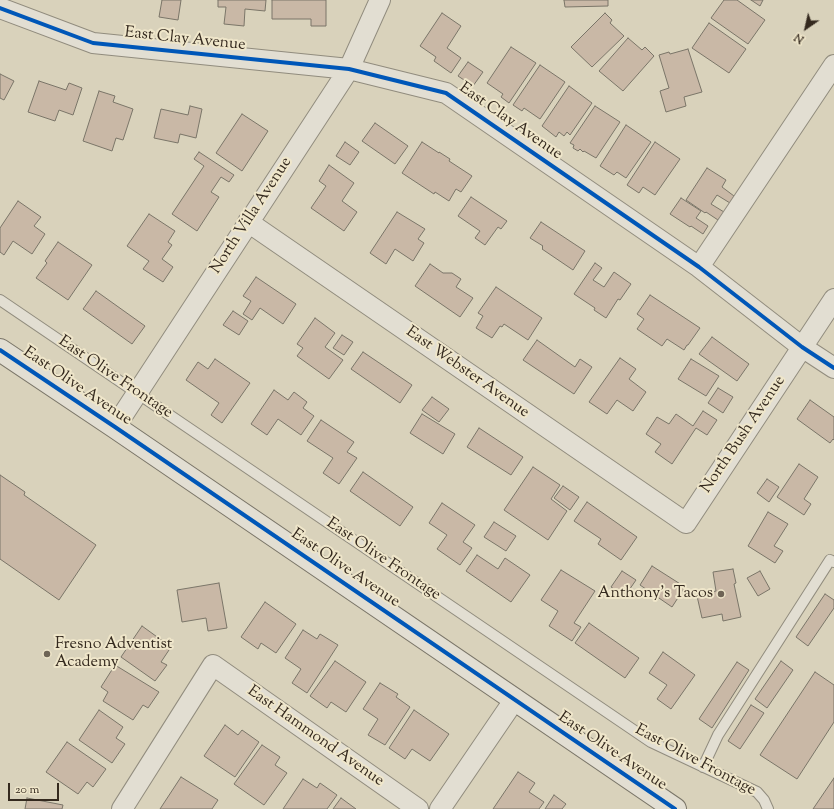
<!DOCTYPE html>
<style>
body{margin:0}
#map{position:relative;width:834px;height:809px;overflow:hidden;background:#d9d2bb;font-family:"Sorts Mill Goudy",serif}
canvas{display:block}
.north{position:absolute;left:786px;top:8px;width:40px;height:40px;-webkit-text-stroke:3px #efe6ca;paint-order:stroke;rotate:214deg;font-size:11px;font-weight:700;line-height:16px;text-align:center;color:#34291e}
.north::after{content:'';display:block;margin:auto;width:14px;height:18px;background:#34291e;clip-path:polygon(50% 0,100% 100%,50% 72%,0 100%)}
.scale{position:absolute;left:8px;top:783px;width:51px;height:18px;box-sizing:border-box;border:2px solid #34291e;border-top:0;padding-left:5px;font-size:12px;line-height:14px;white-space:nowrap;color:#34291e;-webkit-text-stroke:3px #efe6ca;paint-order:stroke}
</style>
<div id="map">
<canvas width="834" height="809"></canvas>
<div class="north">N</div>
<div class="scale">20 m</div>
</div>
<script>
const ctx = document.querySelector('canvas').getContext('2d');
ctx.lineJoin = 'round';
function fillPath(path, color) { ctx.fillStyle = color; ctx.fill(path, 'evenodd'); }
const poly = rows => new Path2D(rows.map(r => 'M' + r).join(''));
function stroke(path, color, width, dash) { ctx.strokeStyle = color; ctx.lineWidth = width; ctx.lineCap = dash ? 'butt' : 'round'; ctx.setLineDash(dash || []); ctx.stroke(path); }
function drawText(font, color, halo, rows, align = 'center') {
  ctx.font = font + ' "Sorts Mill Goudy",serif'; ctx.lineWidth = 4; ctx.setLineDash([]); ctx.textBaseline = 'middle'; ctx.strokeStyle = halo; ctx.fillStyle = color; for (const [text, x, y, turn = 0] of rows) {
    ctx.save(); ctx.translate(x, y); ctx.rotate((+turn || 0) * Math.PI / 180); ctx.textAlign = isNaN(turn) ? turn : align; if (halo) ctx.strokeText(text, 0, 0); ctx.fillText(text, 0, 0); ctx.restore();
  }
}
const building = poly([
 [162,0,181,0,178,20,159,17,162,0],
 [218,0,266,0,265,11,245,9,244,26,224,24,226,7,218,7,218,0],
 [272,0,326,0,326,26,311,26,311,19,272,19,272,0],
 [564,0,608,0,608,6,565,7,564,0],
 [724,0,737,0,765,20,748,44,711,18,724,0],
 [751,0,763,0,760,6,751,0],
 [442,13,461,26,447,48,461,58,451,73,434,61,436,57,420,46,442,13],
 [605,13,612,20,610,23,624,36,592,67,571,47,605,13],
 [709,23,746,49,729,73,692,48,709,23],
 [628,38,642,50,645,47,654,56,623,91,599,71,628,38],
 [511,47,536,63,509,103,501,97,503,94,487,83,511,47],
 [688,49,702,92,684,97,686,106,666,112,660,91,669,88,659,55,669,52,670,54,688,49],
 [468,62,483,72,473,86,458,76,468,62],
 [540,65,565,82,540,119,524,108,522,111,513,105,540,65],
 [0,74,14,81,4,100,0,98,0,74],
 [39,81,66,90,69,83,82,88,73,115,59,110,55,121,28,112,39,81],
 [569,86,592,103,570,135,567,132,564,136,559,132,556,137,542,126,569,86],
 [99,91,115,96,113,102,133,109,123,140,116,138,112,151,83,141,99,91],
 [190,106,202,109,196,138,180,134,178,143,154,138,161,109,188,115,190,106],
 [595,106,620,122,596,158,584,151,583,152,580,149,578,151,573,148,574,145,570,143,595,106],
 [242,114,268,131,242,171,216,153,242,114],
 [375,123,408,146,395,164,362,141,375,123],
 [626,125,651,142,626,178,617,172,614,175,600,166,626,125],
 [345,142,359,152,350,165,336,156,345,142],
 [422,142,439,153,439,152,450,159,449,161,472,176,461,192,456,189,449,201,435,192,434,194,402,173,422,142],
 [655,142,680,159,655,195,643,187,639,193,627,185,655,142],
 [199,152,234,175,229,182,221,177,211,192,219,197,197,231,172,214,204,166,194,159,199,152],
 [329,165,354,183,342,201,357,212,344,231,311,208,326,186,319,181,329,165],
 [707,168,726,180,722,187,734,196,730,203,717,195,711,204,724,212,718,220,706,212,705,213,686,200,707,168],
 [471,197,507,221,501,229,498,227,485,245,475,238,480,231,458,216,471,197],
 [681,198,701,211,696,218,708,226,703,234,691,226,690,227,670,214,681,198],
 [18,201,41,217,34,226,45,234,32,254,13,241,4,255,0,252,0,228,18,201],
 [397,212,425,229,418,239,424,243,413,261,395,249,386,264,370,253,397,212],
 [149,214,175,231,168,242,172,245,162,259,173,267,163,282,143,269,149,261,127,246,149,214],
 [541,222,585,251,573,270,542,249,543,248,542,247,543,246,530,238,541,222],
 [58,242,92,265,68,300,36,278,47,263,45,261,58,242],
 [595,263,602,268,593,280,604,287,614,272,631,284,620,300,618,299,606,318,594,310,595,308,574,294,595,263],
 [430,264,443,273,452,273,461,279,456,287,473,298,460,317,415,286,430,264],
 [256,277,296,304,283,324,260,308,252,320,243,314,251,301,243,296,256,277],
 [496,287,542,318,528,340,504,324,502,327,500,326,492,338,476,328,483,316,478,313,496,287],
 [96,291,145,326,132,344,83,309,96,291],
 [650,295,700,328,688,345,687,345,684,350,667,339,662,346,637,329,644,319,637,314,650,295],
 [233,311,248,321,239,335,223,325,233,311],
 [315,318,335,333,325,347,343,360,329,379,297,356,303,348,297,344,315,318],
 [342,335,353,342,344,355,333,348,342,335],
 [712,337,749,364,737,381,699,354,712,337],
 [537,340,575,367,580,359,592,367,574,394,523,360,537,340],
 [363,352,412,385,400,403,351,369,363,352],
 [620,358,636,369,629,379,646,392,633,411,617,400,607,414,589,402,620,358],
 [215,359,250,383,222,423,211,415,219,403,186,380,198,362,208,369,215,359],
 [691,359,719,376,706,396,678,379,691,359],
 [718,388,733,397,723,413,708,403,718,388],
 [274,390,288,400,294,392,307,402,303,408,314,416,301,435,278,419,267,435,251,424,274,390],
 [432,397,449,409,439,422,422,410,432,397],
 [810,400,834,417,834,440,833,439,830,443,797,419,810,400],
 [703,411,717,420,707,435,696,428,672,464,655,452,661,444,646,434,657,417,669,424,676,414,693,426,703,411],
 [422,414,455,434,443,454,410,433,422,414],
 [321,420,354,442,347,452,357,458,339,484,323,473,333,458,307,441,321,420],
 [479,428,523,457,511,475,467,447,479,428],
 [799,464,818,477,804,499,811,504,804,515,777,497,799,464],
 [533,467,560,485,551,499,567,511,548,540,504,510,533,467],
 [363,472,413,507,400,526,350,491,363,472],
 [0,475,25,492,24,495,96,545,59,600,0,559,0,475],
 [767,479,779,487,769,502,757,493,767,479],
 [563,486,579,497,570,510,554,498,563,486],
 [587,502,637,537,621,560,598,544,601,539,574,521,587,502],
 [442,503,475,525,463,542,472,548,460,565,437,549,447,535,429,523,442,503],
 [768,512,788,524,774,546,783,551,775,563,748,546,768,512],
 [494,522,516,536,506,551,484,537,494,522],
 [477,555,498,569,505,558,530,575,511,602,466,571,477,555],
 [652,566,685,587,672,607,640,585,652,566],
 [733,569,736,583,734,584,741,617,723,621,722,614,702,618,697,596,716,591,713,572,733,569],
 [561,570,595,591,574,623,581,627,572,641,549,626,558,611,541,600,561,570],
 [622,571,636,580,625,596,611,587,622,571],
 [760,571,770,589,758,596,747,578,760,571],
 [219,583,227,628,208,631,206,618,182,622,177,590,219,583],
 [825,594,834,600,834,608,808,646,796,637,825,594],
 [265,602,296,624,276,653,261,643,258,649,241,637,265,602],
 [589,623,639,658,625,678,575,643,589,623],
 [142,626,171,647,161,662,167,665,155,681,121,657,142,626],
 [303,630,317,639,320,634,338,645,307,693,292,683,301,669,285,658,303,630],
 [663,652,695,675,671,709,657,699,667,685,649,673,663,652],
 [335,661,366,682,346,712,331,702,327,708,310,696,335,661],
 [781,661,793,670,767,708,755,699,781,661],
 [737,662,749,670,712,728,699,719,737,662],
 [115,665,159,692,148,708,143,705,133,720,103,701,108,692,101,687,115,665],
 [815,672,834,685,834,722,797,779,760,755,815,672],
 [380,683,398,694,396,697,410,707,385,745,368,735,378,719,363,709,380,683],
 [751,705,764,713,740,749,728,741,751,705],
 [99,710,123,727,116,738,125,744,112,763,79,740,99,710],
 [414,710,449,734,430,761,412,749,405,759,389,748,414,710],
 [225,725,238,735,242,730,259,742,235,777,204,756,225,725],
 [67,742,106,769,93,787,87,782,78,794,46,772,67,742],
 [262,745,280,757,275,765,287,773,264,805,234,784,262,745],
 [518,772,535,783,529,792,544,802,539,809,493,809,518,772],
 [181,777,218,800,212,809,160,809,181,777],
 [834,778,834,809,813,809,834,778],
 [303,779,317,788,320,783,337,795,327,809,283,809,303,779],
 [554,795,566,804,562,809,545,809,554,795],
 [27,798,63,805,62,809,25,809,27,798],
 [341,798,356,809,333,809,341,798]
]);
fillPath(building, '#c9b8a6');
stroke(building, '#7a7568', 1);
const service = poly([
 [0,300,651,742,757,792,764,800,768,809],
 [703,767,718,735,830,560,834,562]
]);
const minor = poly([
 [0,8,93,43,349,69,446,93,699,267,802,347,834,368],
 [248,222,686,523,834,299],
 [699,267,834,65],
 [115,427,349,69,380,0],
 [122,809,213,665,418,809],
 [440,809,515,699]
]);
const secondary = poly([
 [0,350,115,427,675,809]
]);
stroke(service, '#918c7e', 12);
stroke(minor, '#918c7e', 22);
stroke(secondary, '#7a7568', 24);
stroke(service, '#e2ded2', 10);
stroke(minor, '#e2ded2', 20);
stroke(secondary, '#e2ded2', 22);
stroke(poly([
 [0,8,93,43,349,69,446,93,699,267,802,347,834,368],
 [0,350,115,427,675,809]
]), '#0057b8', 4);
for (const [x, y, r, color] of [
 [721,594,4,"#6e6455"],
 [47,654,4,"#6e6455"]
]) { const dot = new Path2D(); dot.arc(x, y, r, 0, 2 * Math.PI); ctx.fillStyle = color; ctx.fill(dot); stroke(dot, '#efe6ca', 1.5); }
drawText('16px', '#34291e', '#efe6ca', [
 ["East Clay Avenue",185,40,6],
 ["East Clay Avenue",510,122,35],
 ["North Villa Avenue",252,216,-57],
 ["East Webster Avenue",467,373,35],
 ["East Olive Frontage",115,378,34],
 ["East Olive Avenue",77,387,34],
 ["North Bush Avenue",744,435,-56],
 ["East Olive Frontage",383,560,34],
 ["East Olive Avenue",345,569,34],
 ["East Hammond Avenue",315,737,35],
 ["East Olive Avenue",612,752,34],
 ["East Olive Frontage",695,761,28]
]);
drawText('16px', '#34291e', '#efe6ca', [
 ["Anthony's Tacos",713,594],
 ["Fresno Adventist",55,645,"left"],
 ["Academy",55,663,"left"]
], 'right');
</script>
